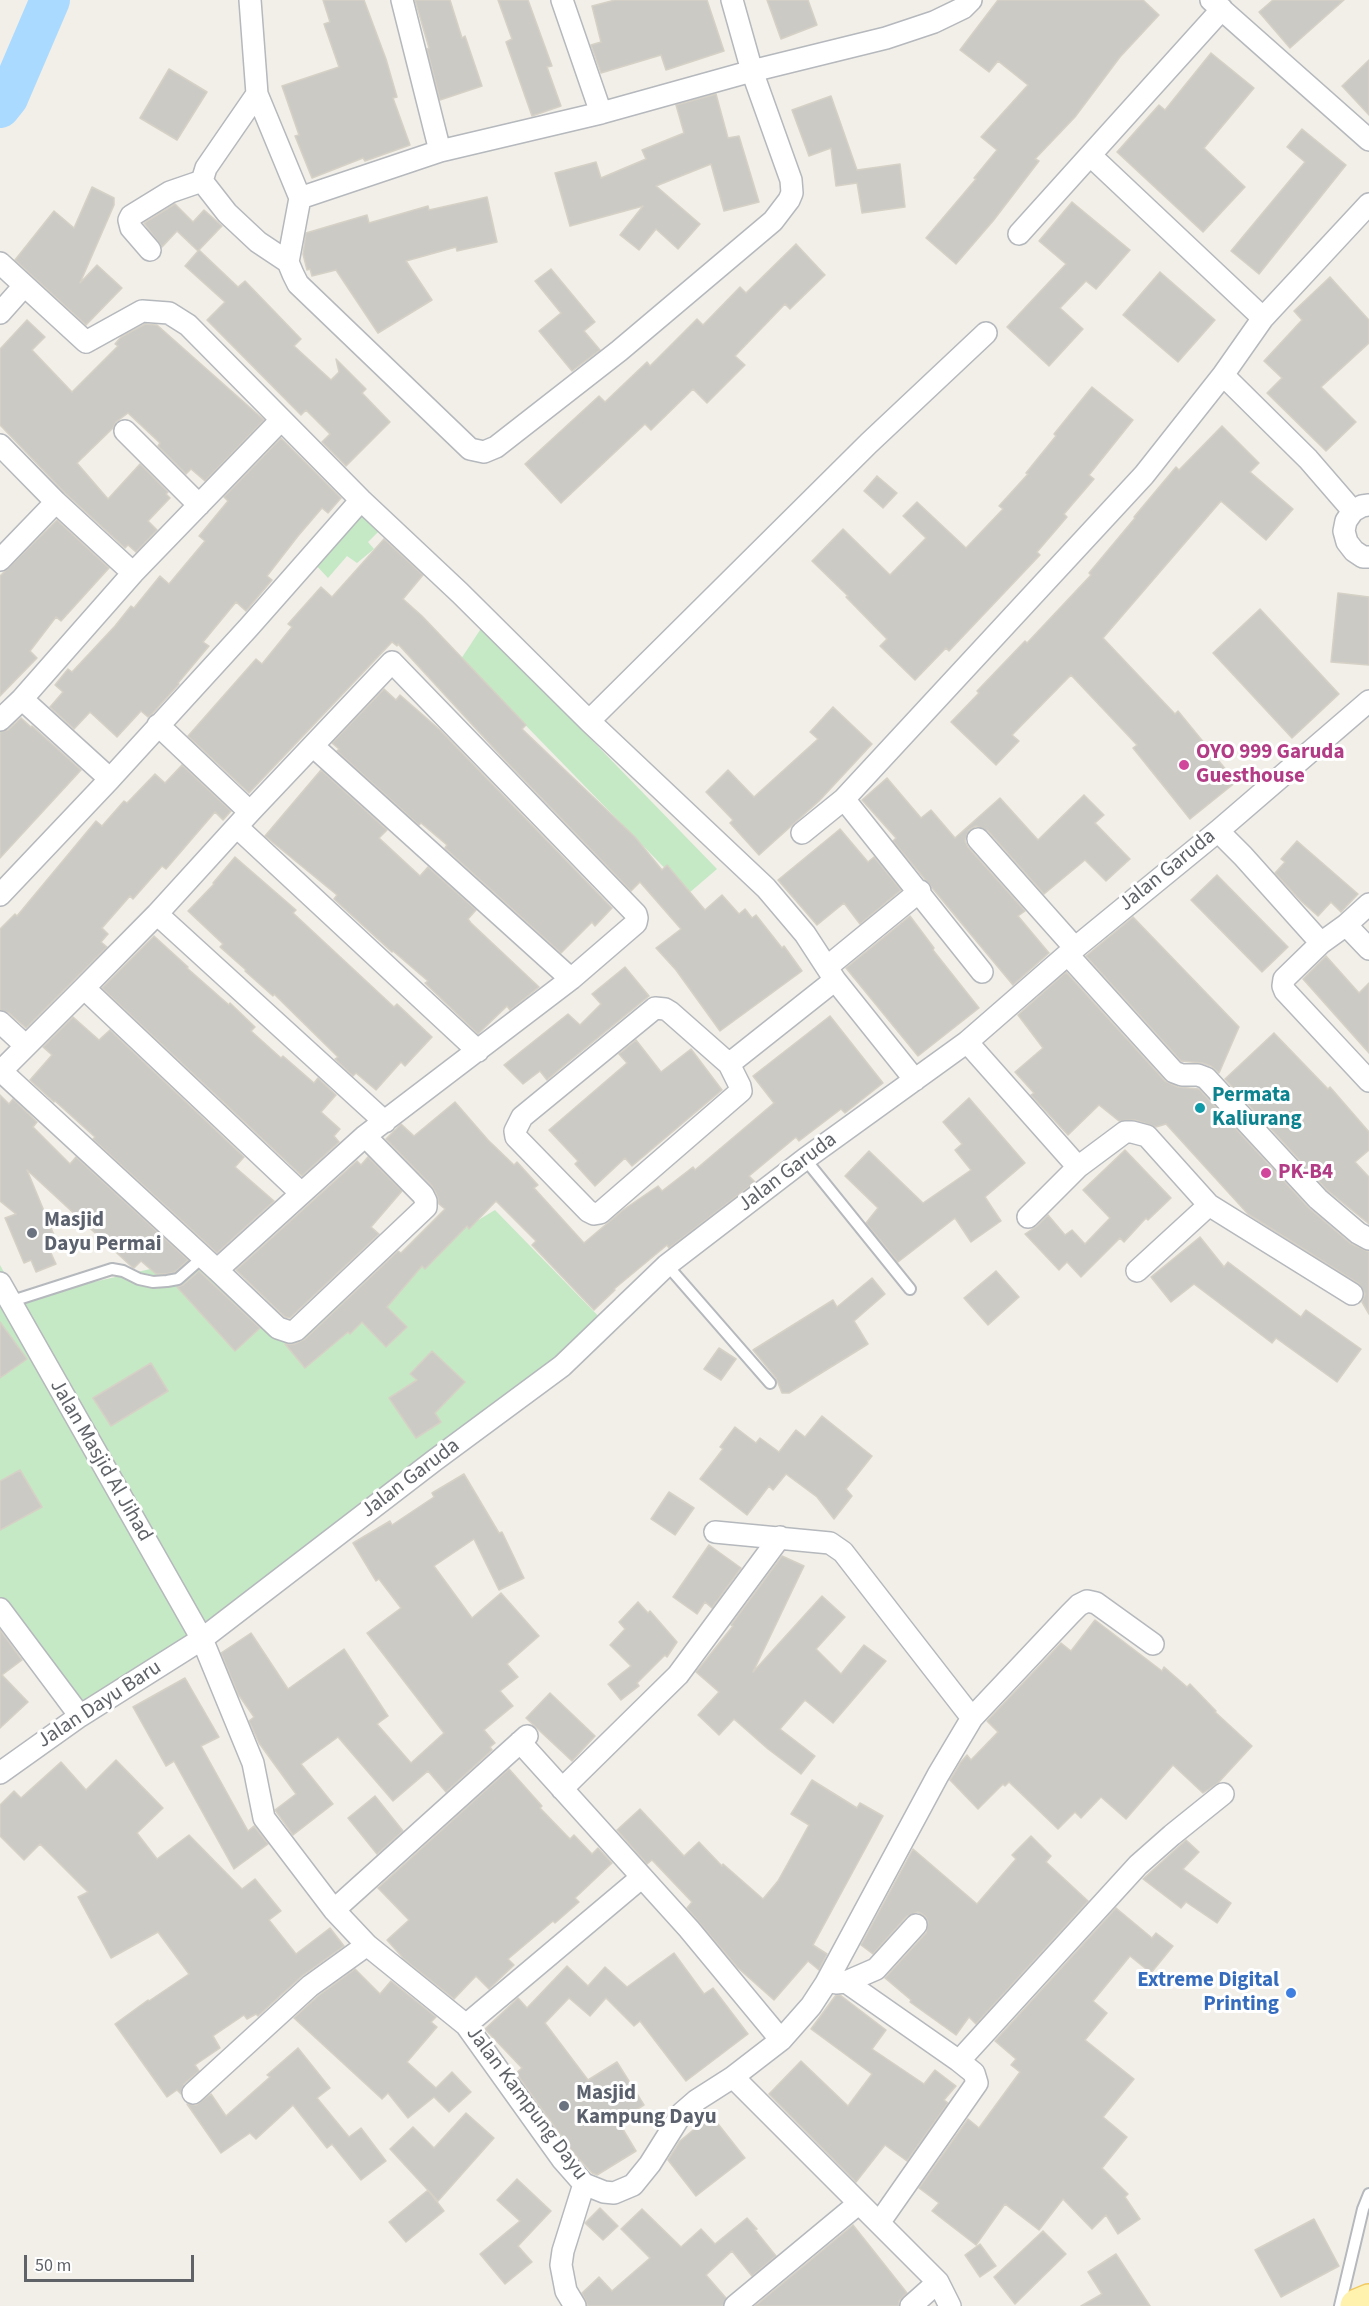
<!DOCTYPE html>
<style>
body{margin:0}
#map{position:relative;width:1369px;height:2306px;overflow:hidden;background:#f1efe8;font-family:"Source Sans 3",sans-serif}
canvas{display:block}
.scale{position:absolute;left:24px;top:2255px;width:170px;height:27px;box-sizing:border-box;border:3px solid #5f6368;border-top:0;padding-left:8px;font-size:18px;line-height:21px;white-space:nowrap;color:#5f6368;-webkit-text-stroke:4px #fff;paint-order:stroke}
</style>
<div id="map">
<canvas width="1369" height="2306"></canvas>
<div class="scale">50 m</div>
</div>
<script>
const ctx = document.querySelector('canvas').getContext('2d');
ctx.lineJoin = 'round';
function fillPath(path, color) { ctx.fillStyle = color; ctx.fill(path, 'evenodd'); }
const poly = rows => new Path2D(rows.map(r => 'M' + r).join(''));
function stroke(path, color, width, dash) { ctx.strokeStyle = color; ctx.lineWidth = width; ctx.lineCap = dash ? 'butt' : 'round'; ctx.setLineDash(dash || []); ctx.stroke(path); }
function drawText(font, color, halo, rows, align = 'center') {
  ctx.font = font + ' "Source Sans 3",sans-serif'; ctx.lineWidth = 6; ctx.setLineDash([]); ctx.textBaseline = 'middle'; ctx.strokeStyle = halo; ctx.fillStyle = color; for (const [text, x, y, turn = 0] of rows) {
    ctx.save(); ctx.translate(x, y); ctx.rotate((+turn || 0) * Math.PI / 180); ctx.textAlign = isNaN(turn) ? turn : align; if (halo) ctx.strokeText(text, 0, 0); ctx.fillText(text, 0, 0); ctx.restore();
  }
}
fillPath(poly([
 [362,505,383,527,368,542,374,549,357,563,347,556,328,578,314,563],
 [482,627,717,869,689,893,461,659],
 [495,1210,606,1324,562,1366,80,1716,0,1597,0,1265,19,1299,203,1257,296,1330]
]), '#c5e8c5');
stroke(poly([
 [0,108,8,98,50,0]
]), '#aadaff', 40);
const building = poly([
 [323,0,364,0,386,59,397,97,393,98,410,145,365,161,363,158,312,178,295,136,299,135,282,86,339,67,324,24,330,22,323,0],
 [415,0,450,0,462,38,465,36,482,86,440,100,427,49,429,48,415,0],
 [498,0,528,0,552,66,547,67,561,106,532,116,506,42,512,39,498,0],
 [615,0,707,0,724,51,666,70,661,55,601,73,591,45,601,42,592,6,615,0],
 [767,0,808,0,817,25,781,39,767,0],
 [998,0,1143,0,1159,15,1120,57,1075,117,1035,159,1039,161,993,221,956,264,926,238,976,179,974,178,997,150,981,137,1028,85,998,61,989,72,960,50,998,0],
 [1273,0,1344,0,1290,48,1259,12,1273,0],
 [1211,53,1254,88,1204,148,1245,187,1203,232,1117,152,1159,105,1165,110,1211,53],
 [1369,60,1369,115,1342,86,1369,60],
 [169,69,207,92,177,140,140,118,169,69],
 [716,94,728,138,739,136,759,202,724,211,711,164,656,186,700,224,678,249,656,229,639,250,620,235,643,206,570,226,555,173,596,162,601,178,646,159,642,150,684,133,676,105,716,94],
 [831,96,857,170,900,164,905,207,862,213,857,183,836,186,831,148,809,156,792,110,831,96],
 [1302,129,1346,165,1259,274,1231,251,1305,162,1287,147,1302,129],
 [92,187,114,198,114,205,80,283,97,265,122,288,86,325,15,260,54,211,74,228,92,187],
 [487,197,497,242,457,251,456,247,406,261,432,300,378,333,336,270,312,276,310,269,307,270,303,254,306,233,367,215,369,223,428,206,429,210,487,197],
 [1072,202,1130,250,1096,289,1086,281,1060,308,1083,329,1049,366,1007,327,1066,264,1039,241,1072,202],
 [175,204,193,222,204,210,222,226,198,251,177,231,162,247,144,223,175,204],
 [796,244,825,275,790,309,785,304,735,356,745,365,707,403,693,389,651,430,645,424,561,503,525,464,599,396,605,402,647,362,650,366,697,319,703,325,740,287,746,293,796,244],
 [199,250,238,287,245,281,301,339,294,346,331,380,339,372,336,359,366,389,362,393,390,422,346,466,322,442,330,434,306,410,301,415,207,320,225,302,185,266,199,250],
 [551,269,595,322,584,331,600,350,572,371,539,331,561,313,535,281,551,269],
 [1160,272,1215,320,1178,362,1123,315,1160,272],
 [1330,277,1369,320,1369,343,1321,387,1356,422,1326,451,1267,393,1282,378,1264,361,1302,320,1294,311,1330,277],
 [27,320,45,337,32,350,72,392,118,346,115,344,121,337,145,324,157,325,264,420,205,481,191,469,186,474,158,446,160,443,128,413,116,422,113,428,77,463,108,499,140,464,168,492,166,494,170,498,148,521,157,530,136,552,128,545,125,548,65,493,0,425,0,349,27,320],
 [1092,387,1133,420,1089,475,1094,479,1064,514,1067,517,1037,552,1040,555,949,651,946,648,915,680,880,646,887,639,846,597,848,596,812,561,843,529,890,575,926,538,903,516,917,502,966,548,1003,509,999,506,1028,474,1026,473,1056,436,1054,434,1092,387],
 [1222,426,1259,463,1250,472,1293,509,1266,540,1221,501,1103,638,1175,714,1178,711,1236,782,1190,819,1133,748,1137,745,1071,675,1012,735,1019,741,996,765,951,722,979,693,977,691,1025,641,1027,643,1091,575,1089,573,1135,518,1134,517,1176,467,1179,470,1222,426],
 [281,438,341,498,328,513,322,508,298,536,267,576,272,580,246,611,236,602,203,642,209,646,178,683,179,684,152,714,148,717,141,711,117,737,90,712,74,729,50,707,63,692,55,685,68,669,72,672,115,626,131,606,134,608,160,576,169,584,205,541,199,536,228,501,224,497,281,438],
 [877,476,897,493,883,508,864,491,877,476],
 [57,520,109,568,61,621,56,617,30,651,37,658,0,696,0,576,57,520],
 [384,539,423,575,403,599,422,616,526,725,522,729,635,837,662,870,667,865,705,910,722,895,739,914,745,909,752,918,756,915,782,948,784,946,802,971,720,1031,676,970,656,948,681,929,640,882,631,891,502,757,398,644,397,646,392,642,249,793,188,736,256,659,262,664,292,627,288,624,321,587,332,597,384,539],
 [1338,593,1369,597,1369,665,1331,662,1338,593],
 [1260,609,1339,694,1292,738,1213,653,1260,609],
 [384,689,396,700,400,695,440,730,612,908,595,926,592,922,561,953,445,848,447,845,421,823,419,825,337,751,339,749,332,743,384,689],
 [833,707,872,744,819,801,759,855,730,823,733,820,706,792,728,770,754,797,818,739,810,732,833,707],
 [21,718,31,727,32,726,81,770,0,858,0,732,8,730,21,718],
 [182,765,231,811,223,820,215,812,166,869,162,866,133,899,130,896,102,928,108,934,101,942,107,947,26,1028,9,1013,0,1010,0,929,15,914,17,916,96,821,102,826,124,801,127,803,155,774,165,783,182,765],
 [321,770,387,830,379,838,420,876,428,867,476,910,468,919,471,923,539,987,510,1010,507,1006,478,1034,425,983,428,981,393,951,392,952,334,899,337,895,265,836,321,770],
 [887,778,921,818,931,810,955,838,1000,798,1038,840,1084,795,1104,815,1095,823,1130,859,1106,881,1085,860,1044,894,988,831,976,826,969,830,965,841,968,847,1025,911,1018,916,1049,953,1013,985,893,841,896,838,862,800,887,778],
 [840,829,868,862,874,857,901,890,860,924,844,903,817,925,778,880,840,829],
 [1297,841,1358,894,1341,912,1331,902,1318,916,1301,901,1275,873,1285,862,1281,859,1297,841],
 [235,857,296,910,293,913,394,1007,397,1004,432,1037,405,1066,401,1062,376,1090,356,1073,353,1076,335,1059,338,1057,274,994,273,996,245,971,246,970,220,947,223,944,188,911,214,884,213,883,235,857],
 [1217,875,1288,947,1262,972,1191,900,1217,875],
 [910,916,934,948,933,950,979,1008,918,1056,846,968,910,916],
 [1133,917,1239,1027,1219,1073,1211,1066,1202,1063,1181,1061,1086,956,1133,917],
 [154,936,188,967,187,968,229,1005,230,1003,255,1027,251,1031,281,1058,283,1056,314,1083,318,1078,336,1095,321,1112,340,1129,334,1136,339,1142,302,1176,102,988,154,936],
 [1326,956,1359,993,1369,983,1369,1053,1303,979,1326,956],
 [625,967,649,996,561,1068,547,1080,540,1071,523,1084,504,1065,568,1014,580,1025,601,1004,592,994,625,967],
 [1066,972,1165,1081,1178,1087,1199,1089,1309,1208,1350,1243,1369,1252,1369,1314,1362,1302,1365,1294,1359,1284,1248,1214,1166,1124,1156,1127,1135,1120,1119,1121,1099,1105,1068,1135,1031,1095,1034,1093,1015,1072,1043,1048,1018,1015,1066,972],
 [830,1016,883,1083,845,1113,841,1109,799,1141,796,1137,749,1176,755,1182,669,1248,667,1245,614,1289,615,1290,594,1310,532,1245,536,1241,496,1201,469,1229,467,1226,425,1269,422,1266,387,1307,407,1327,386,1347,362,1322,350,1334,348,1332,305,1368,285,1344,294,1344,305,1339,398,1251,401,1253,445,1209,439,1204,437,1195,432,1186,386,1139,401,1124,414,1136,455,1102,488,1140,514,1165,517,1162,538,1185,534,1188,584,1243,623,1210,658,1186,662,1191,693,1167,695,1170,774,1103,753,1076,830,1016],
 [73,1017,99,1040,110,1030,244,1157,235,1167,274,1201,217,1253,93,1139,95,1137,55,1101,54,1102,30,1080,52,1055,43,1047,73,1017],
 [1274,1033,1328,1089,1330,1087,1369,1132,1369,1150,1355,1162,1369,1177,1369,1224,1327,1190,1225,1079,1274,1033],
 [636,1040,661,1072,691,1049,722,1090,632,1166,625,1158,595,1186,575,1164,578,1161,549,1130,627,1063,619,1054,636,1040],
 [0,1095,9,1104,13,1099,37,1122,33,1127,70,1164,76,1157,188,1260,175,1272,166,1274,156,1274,141,1261,134,1268,132,1267,27,1170,59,1247,50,1251,56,1264,36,1272,31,1260,24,1263,5,1218,16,1214,0,1201,0,1095],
 [969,1098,1025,1163,985,1197,1001,1221,971,1242,955,1218,898,1262,866,1223,878,1208,845,1176,869,1151,923,1203,971,1170,955,1150,962,1144,943,1122,969,1098],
 [1125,1150,1171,1198,1148,1220,1146,1218,1124,1242,1120,1238,1081,1277,1067,1262,1059,1270,1025,1234,1037,1226,1048,1215,1065,1235,1072,1230,1085,1244,1110,1218,1083,1190,1125,1150],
 [368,1157,402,1191,371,1227,379,1234,290,1318,285,1317,236,1270,357,1161,361,1165,368,1157],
 [1200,1237,1224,1267,1228,1262,1301,1317,1306,1310,1361,1349,1337,1382,1276,1338,1272,1343,1194,1284,1171,1302,1151,1277,1200,1237],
 [199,1271,260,1328,235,1351,177,1287,183,1285,199,1271],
 [996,1271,1019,1297,988,1325,964,1298,996,1271],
 [872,1278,885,1294,854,1321,868,1344,789,1393,782,1393,776,1378,753,1350,833,1300,837,1307,872,1278],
 [0,1322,27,1359,0,1378,0,1322],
 [719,1348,736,1359,721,1380,704,1369,719,1348],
 [432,1351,465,1382,435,1413,441,1422,416,1438,389,1398,417,1380,410,1374,432,1351],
 [151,1363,168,1391,111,1426,93,1398,151,1363],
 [822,1416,872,1456,846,1489,852,1496,834,1519,817,1497,786,1474,773,1490,769,1486,747,1515,700,1479,723,1449,720,1447,735,1427,756,1443,760,1438,779,1452,796,1430,805,1437,822,1416],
 [20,1470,42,1507,0,1530,0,1481,20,1470],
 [464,1474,499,1533,502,1532,524,1578,499,1590,474,1539,434,1566,472,1618,501,1593,539,1636,507,1664,518,1677,500,1691,513,1706,484,1730,495,1743,490,1747,492,1750,446,1792,428,1771,393,1801,338,1737,301,1764,333,1804,293,1835,275,1810,296,1794,259,1743,249,1721,254,1717,238,1694,221,1653,251,1633,288,1689,344,1649,388,1716,377,1724,411,1763,444,1733,367,1633,401,1608,379,1579,376,1581,353,1543,390,1521,392,1525,434,1497,432,1493,464,1474],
 [669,1492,694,1508,675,1535,651,1519,669,1492],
 [709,1545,741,1568,712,1608,705,1602,697,1614,673,1597,709,1545],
 [782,1556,804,1566,753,1672,822,1596,845,1617,816,1649,841,1674,864,1645,886,1661,833,1723,805,1700,780,1729,815,1756,801,1774,768,1749,734,1719,719,1735,698,1715,719,1692,696,1672,733,1626,731,1625,782,1556],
 [638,1602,648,1613,650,1611,677,1642,667,1657,665,1655,637,1683,639,1686,621,1700,608,1684,631,1666,610,1645,625,1629,619,1622,638,1602],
 [1095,1620,1162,1671,1164,1667,1187,1687,1190,1684,1216,1711,1215,1712,1252,1746,1218,1783,1203,1793,1173,1765,1126,1819,1101,1797,1081,1818,1075,1812,1058,1829,1009,1782,1005,1786,1003,1784,978,1809,950,1780,961,1762,967,1755,971,1760,998,1732,987,1721,1061,1643,1071,1651,1095,1620],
 [0,1630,22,1660,2,1675,28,1702,0,1728,0,1630],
 [185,1678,219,1737,201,1746,248,1831,254,1826,268,1844,234,1869,174,1761,166,1766,133,1707,185,1678],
 [550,1693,595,1736,572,1761,526,1718,550,1693],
 [116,1760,163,1808,137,1833,157,1859,189,1835,242,1889,255,1879,281,1911,269,1920,296,1954,330,1928,344,1946,302,1976,258,2016,256,2014,247,2019,244,2015,213,2036,220,2048,195,2065,199,2071,184,2084,181,2094,177,2090,167,2097,115,2024,148,2000,149,2001,189,1974,158,1932,111,1958,78,1897,88,1892,40,1844,24,1860,0,1836,0,1805,14,1791,21,1798,61,1762,86,1790,116,1760],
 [509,1769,542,1806,540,1808,570,1839,574,1835,592,1854,598,1848,612,1863,575,1898,579,1902,555,1923,553,1921,508,1959,514,1965,489,1989,476,1976,454,1999,404,1959,387,1940,409,1920,378,1888,509,1769],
 [812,1780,857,1808,860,1803,883,1816,813,1945,827,1954,819,1970,808,1961,774,2000,738,1968,687,1908,692,1902,652,1860,647,1864,617,1830,640,1809,684,1856,699,1842,722,1866,723,1864,763,1899,778,1881,809,1825,791,1814,812,1780],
 [375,1796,403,1831,377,1854,348,1818,375,1796],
 [1031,1836,1051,1856,1046,1862,1088,1901,976,2024,969,2017,956,2035,910,2002,911,2000,885,1978,926,1933,928,1922,925,1916,918,1912,907,1916,873,1954,861,1945,913,1849,977,1904,1016,1859,1012,1855,1031,1836],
 [1186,1840,1199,1852,1183,1869,1231,1903,1217,1923,1186,1902,1181,1908,1143,1879,1186,1840],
 [1116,1908,1152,1938,1156,1933,1173,1946,1151,1973,1130,1956,1093,2001,1107,2013,1085,2040,1134,2079,1103,2117,1127,2137,1102,2168,1128,2194,1125,2197,1140,2219,1118,2234,1106,2215,1092,2229,1063,2199,1039,2230,1005,2204,976,2245,932,2211,939,2203,919,2188,968,2119,979,2128,1020,2072,1011,2065,1016,2059,995,2041,1116,1908],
 [674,1953,704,1994,713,1988,748,2034,686,2081,640,2021,634,2026,606,1998,590,2016,569,1998,545,2023,588,2080,617,2062,644,2105,618,2121,636,2151,597,2175,592,2173,572,2151,516,2073,522,2068,485,2029,518,1998,527,2008,567,1966,588,1986,605,1967,627,1987,674,1953],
 [355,1969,380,1994,391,1981,436,2017,431,2022,437,2027,407,2062,436,2088,452,2072,471,2092,449,2112,434,2097,408,2118,388,2093,382,2099,294,2018,318,1996,355,1969],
 [836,1995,840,1995,886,2030,872,2049,924,2084,935,2070,956,2086,944,2100,948,2103,907,2161,885,2145,856,2182,769,2094,801,2061,848,2106,872,2074,811,2029,836,1995],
 [298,2048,330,2088,317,2098,349,2137,361,2128,386,2161,361,2180,332,2144,327,2148,293,2105,256,2139,250,2133,221,2153,187,2104,196,2105,211,2094,226,2116,270,2077,267,2075,298,2048],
 [466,2113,494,2138,438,2201,390,2149,413,2127,434,2148,466,2113],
 [711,2115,745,2158,696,2196,668,2160,680,2141,711,2115],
 [517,2179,551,2211,518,2246,532,2262,505,2284,480,2254,520,2221,497,2200,517,2179],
 [428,2190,444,2211,406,2242,389,2222,428,2190],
 [600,2208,618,2226,603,2240,585,2223,600,2208],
 [642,2209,681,2247,701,2229,715,2244,747,2218,757,2229,755,2230,776,2256,752,2276,732,2251,706,2275,726,2298,723,2306,588,2306,582,2293,599,2277,612,2291,650,2258,621,2229,642,2209],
 [1314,2219,1339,2266,1281,2297,1255,2250,1314,2219],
 [853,2225,907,2293,899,2301,899,2306,755,2306,853,2225],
 [1043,2231,1066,2254,1015,2304,994,2277,1043,2231],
 [980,2244,996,2266,980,2277,965,2255,980,2244],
 [1116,2254,1150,2306,1081,2306,1102,2294,1088,2272,1116,2254]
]);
fillPath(building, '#cccac5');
stroke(building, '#d6d1c6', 1.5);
const lane = poly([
 [805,1159,910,1289],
 [667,1265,770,1383],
 [9,1302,112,1269,123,1271,139,1279,153,1282,167,1281,178,1279,203,1257],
 [1340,2306,1363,2209,1369,2194]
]);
const street = poly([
 [250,0,257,94,300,198,288,262,293,274,298,284,470,449,484,452,496,447,619,351,773,221,789,200,792,193,791,180,752,71,732,0],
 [402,0,440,151],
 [562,0,601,113],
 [1211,0,1369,140],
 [257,94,206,168,202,181,227,213,258,242,288,262],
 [1091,156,1263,318],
 [300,198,440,151,601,113,752,71,886,38,934,22,963,8,971,0],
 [1019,234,1222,9],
 [150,250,131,228,129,220,131,216,170,192,202,181],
 [0,263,86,342,142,311,169,313,188,325,361,500,460,593,589,721,766,888,805,934,835,980,915,1080],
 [0,313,24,286],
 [1223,375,1308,459,1353,511],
 [125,431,199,505],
 [0,445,56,502,133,573],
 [1369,505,1362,506,1353,511,1346,521,1344,531,1347,542,1354,551,1363,557,1369,557],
 [0,560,56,502],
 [22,699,110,779,249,627,361,500],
 [0,720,22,699,133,573,281,420],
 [589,721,869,443,986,333],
 [158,725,250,812],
 [313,746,571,979],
 [237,827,478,1051],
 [1218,831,1243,856,1321,943],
 [802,833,844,799],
 [978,839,1075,948],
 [0,895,110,779],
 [1369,904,1346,925,1321,943,1284,979,1283,986,1285,991,1369,1081],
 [157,914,385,1122],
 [1346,925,1369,949],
 [1068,955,1174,1072,1182,1075,1198,1075,1206,1078,1318,1199,1358,1233,1369,1239],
 [827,967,920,891],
 [982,972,844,799,1144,475,1223,375,1263,318,1369,204],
 [84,988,301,1193],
 [655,1008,665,1009,670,1012,729,1064,740,1086,741,1091,600,1213,594,1214,588,1211,516,1137,515,1131,522,1117,655,1008],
 [0,1022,26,1046],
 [967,1042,1078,1167,1125,1132,1132,1132,1147,1136,1209,1205,1352,1294],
 [729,1064,835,980],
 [0,1072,84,988,157,914,250,812,392,662,636,914,637,918,636,923,571,979,365,1136,217,1270,1,1071],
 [1028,1217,1078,1167],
 [217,1270,278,1328,290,1332,296,1330,426,1207,426,1201,423,1195,365,1136],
 [1137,1271,1209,1205],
 [0,1283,202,1639,253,1763,264,1818,334,1910,367,1945,466,2025,562,2159,584,2184,604,2192,614,2193,633,2185,650,2164,682,2113,697,2100,733,2077,938,2282,950,2306],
 [715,1532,830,1543,843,1552,972,1718],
 [0,1609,80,1716],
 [520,1742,689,1929,781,2040],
 [0,1773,80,1716,202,1639,435,1460,562,1366,667,1265,805,1159,967,1042,1075,948,1218,831,1369,701],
 [562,1789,678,1675,780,1537],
 [334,1910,527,1736],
 [846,1982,959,2061],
 [836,1983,846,1982,876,1969,916,1925],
 [466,2025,642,1877],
 [733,2077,781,2040,811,2006,826,1983,938,1775,972,1718,1070,1614,1079,1605,1087,1601,1096,1603,1153,1644],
 [193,2093,310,1986,367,1945],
 [879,2223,977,2083,974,2073,959,2061,1138,1865,1172,1835,1223,1794],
 [575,2306,566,2291,561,2265,563,2251,584,2184],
 [735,2306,858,2204],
 [911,2306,938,2282]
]);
const primary = poly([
 [1357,2306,1369,2301]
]);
stroke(lane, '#b5b8bc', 14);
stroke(street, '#b5b8bc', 24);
stroke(primary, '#f2c960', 36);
stroke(lane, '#fff', 10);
stroke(street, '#fff', 21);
stroke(primary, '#fff2af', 33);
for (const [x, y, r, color] of [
 [1184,765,6,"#d1479c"],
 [1200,1108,6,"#0f9aa8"],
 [1266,1173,6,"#d1479c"],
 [32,1233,6,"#6b7280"],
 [1291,1993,6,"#3f7fe0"],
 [564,2106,6,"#6b7280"]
]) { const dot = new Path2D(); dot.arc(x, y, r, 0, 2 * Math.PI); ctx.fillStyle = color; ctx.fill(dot); stroke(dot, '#fff', 2); }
drawText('bold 21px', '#b23c85', '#fff', [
 ["OYO 999 Garuda",1196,753],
 ["Guesthouse",1196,777],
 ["PK-B4",1278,1173]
], 'left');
drawText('21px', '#5f6368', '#fff', [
 ["Jalan Garuda",1168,871,-39],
 ["Jalan Garuda",788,1173,-37],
 ["Jalan Masjid Al Jihad",100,1461,60],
 ["Jalan Garuda",411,1479,-37],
 ["Jalan Dayu Baru",100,1705,-33],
 ["Jalan Kampung Dayu",526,2104,53]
]);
drawText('bold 21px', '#0d838f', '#fff', [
 ["Permata",1212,1096],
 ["Kaliurang",1212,1120]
], 'left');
drawText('bold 21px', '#5b616d', '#fff', [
 ["Masjid",44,1221],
 ["Dayu Permai",44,1245],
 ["Masjid",576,2094],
 ["Kampung Dayu",576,2118]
], 'left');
drawText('bold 21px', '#366cbe', '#fff', [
 ["Extreme Digital",1279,1981],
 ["Printing",1279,2005]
], 'right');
</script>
